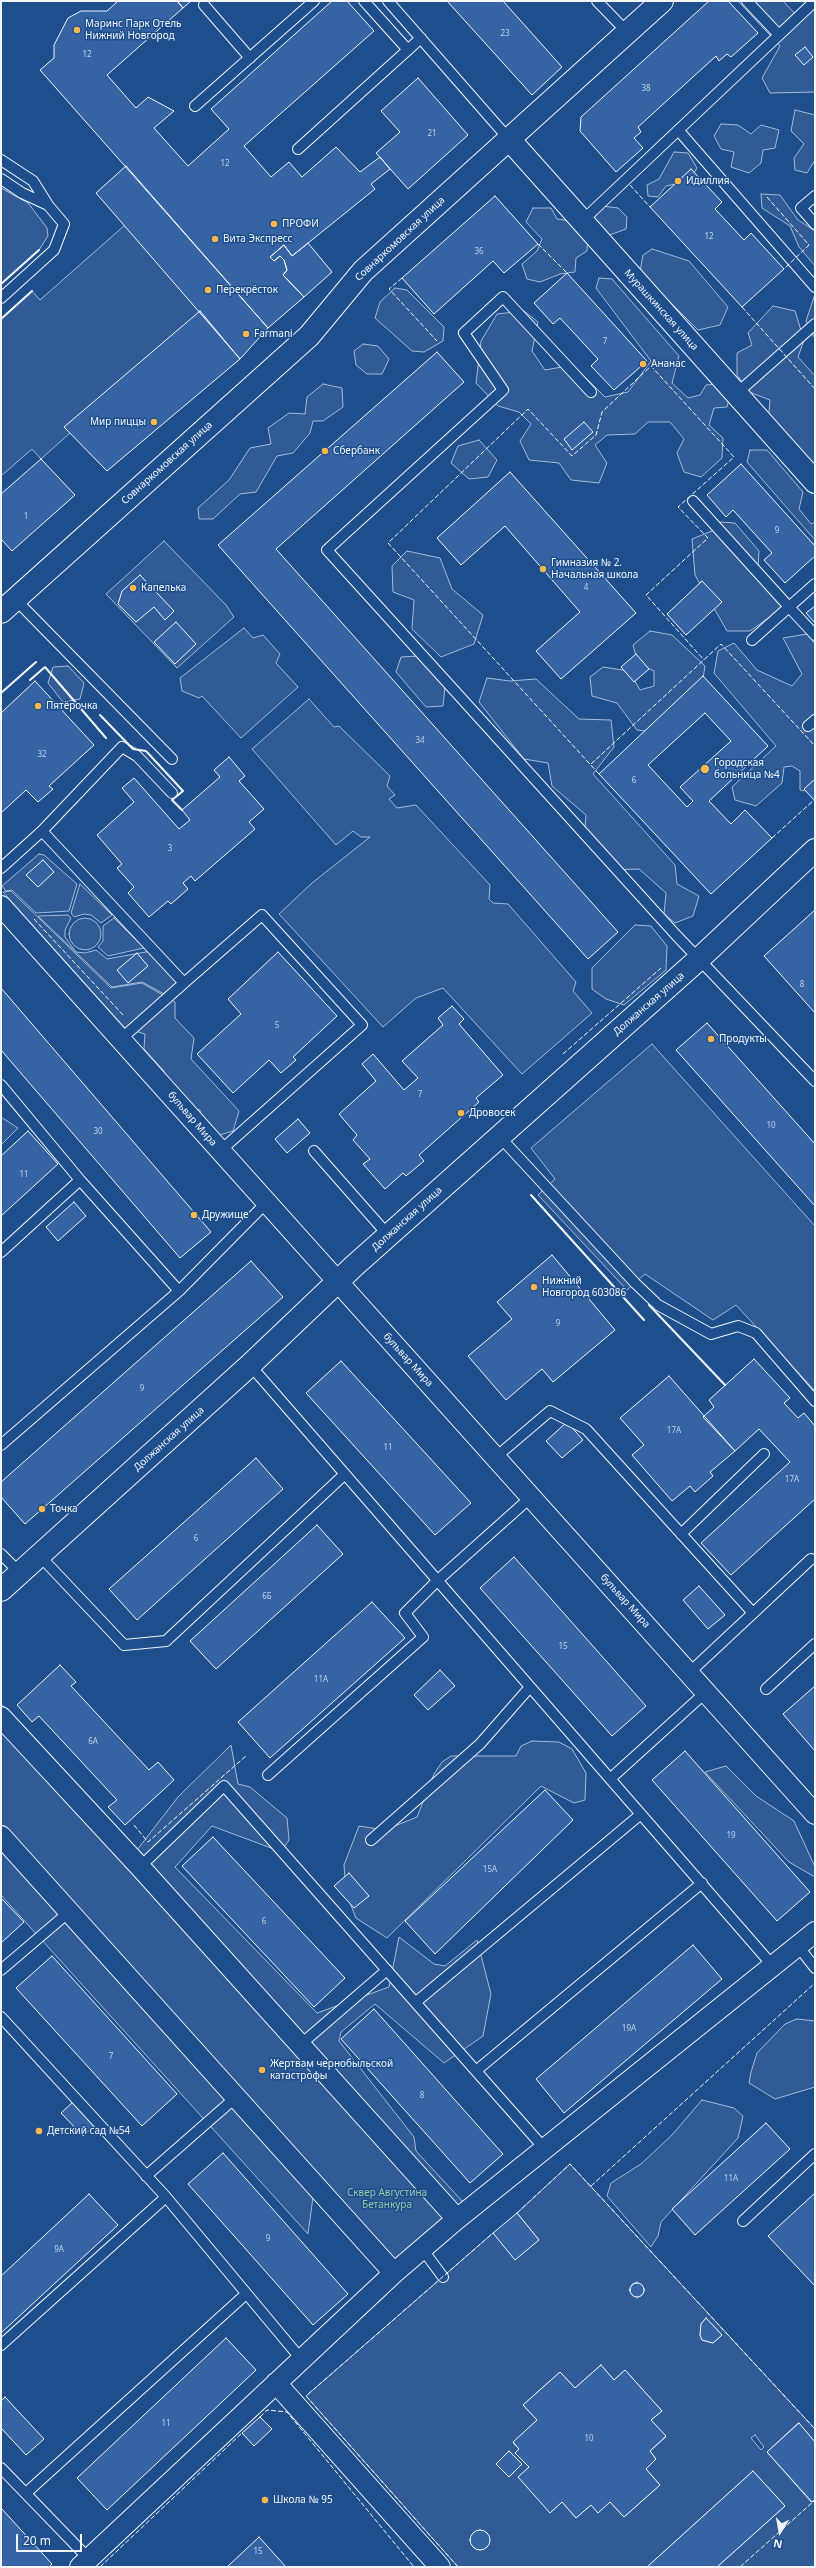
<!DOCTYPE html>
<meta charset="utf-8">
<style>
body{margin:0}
#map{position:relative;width:816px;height:2568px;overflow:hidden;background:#1f4e8c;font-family:"Noto Sans",sans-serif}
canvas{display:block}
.frame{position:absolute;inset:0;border:2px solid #f2f6ff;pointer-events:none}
.north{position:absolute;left:760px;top:2512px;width:40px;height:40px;-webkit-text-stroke:3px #1f4e8c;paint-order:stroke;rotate:191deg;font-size:11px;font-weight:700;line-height:16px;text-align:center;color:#f2f6ff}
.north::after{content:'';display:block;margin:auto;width:14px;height:18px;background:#f2f6ff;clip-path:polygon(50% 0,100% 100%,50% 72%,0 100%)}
.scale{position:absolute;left:16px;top:2534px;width:66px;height:18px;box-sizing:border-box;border:2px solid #f2f6ff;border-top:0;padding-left:5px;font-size:12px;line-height:14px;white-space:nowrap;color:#f2f6ff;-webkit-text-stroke:3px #1f4e8c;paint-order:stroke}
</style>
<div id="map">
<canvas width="816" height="2568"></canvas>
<div class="frame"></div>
<div class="north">N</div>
<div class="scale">20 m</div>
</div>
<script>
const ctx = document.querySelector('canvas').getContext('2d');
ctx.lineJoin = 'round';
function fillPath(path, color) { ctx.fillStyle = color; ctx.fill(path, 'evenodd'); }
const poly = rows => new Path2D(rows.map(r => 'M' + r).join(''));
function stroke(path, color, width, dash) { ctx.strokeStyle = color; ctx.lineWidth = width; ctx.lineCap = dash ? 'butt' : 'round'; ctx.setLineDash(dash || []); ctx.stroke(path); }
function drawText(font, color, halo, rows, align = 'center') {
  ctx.font = font + ' "Noto Sans",sans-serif'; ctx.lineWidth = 3; ctx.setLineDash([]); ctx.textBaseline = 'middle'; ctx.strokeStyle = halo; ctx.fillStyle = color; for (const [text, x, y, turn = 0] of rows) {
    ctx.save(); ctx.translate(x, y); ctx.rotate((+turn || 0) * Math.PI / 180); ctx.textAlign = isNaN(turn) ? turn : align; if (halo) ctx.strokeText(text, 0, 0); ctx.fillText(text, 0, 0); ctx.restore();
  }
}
const built = poly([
 [738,1,783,1,801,20,815,1,815,92,770,93,762,78,780,46,738,1],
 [795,110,815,115,815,160,807,173,795,170,794,158,804,144,791,131,795,110],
 [721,124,738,125,751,134,761,125,779,130,775,148,763,150,761,163,749,173,731,167,734,152,721,149,714,136,721,124],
 [674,152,688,153,697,168,689,181,666,186,658,197,648,196,647,185,659,179,674,152],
 [1,188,28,203,47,228,48,236,39,250,1,284,1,188],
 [761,194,780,195,798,220,815,231,815,266,799,247,790,226,762,208,761,194],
 [602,206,618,208,627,217,626,229,607,236,593,220,602,206],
 [533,208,551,208,557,219,571,221,588,234,587,251,576,258,575,272,560,274,540,282,527,279,522,264,537,251,542,239,526,222,533,208],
 [125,225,240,359,154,422,71,432,41,459,32,449,1,476,1,319,32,291,40,300,125,225],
 [652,249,689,261,728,307,720,325,698,330,640,272,643,255,652,249],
 [599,278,612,279,679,356,672,383,688,398,700,395,706,385,719,384,730,395,727,407,714,408,709,425,723,438,722,458,701,477,684,472,677,453,684,439,670,422,648,422,635,434,607,435,595,445,607,463,599,483,571,480,559,463,529,460,520,441,531,424,519,412,498,406,476,383,481,341,497,314,524,311,538,322,532,351,545,370,573,365,605,397,628,392,651,361,596,288,599,278],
 [395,288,407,290,444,327,443,341,424,352,412,351,375,318,380,302,395,288],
 [815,294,815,339,806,321,815,294],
 [773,306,795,311,804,340,798,357,815,376,815,469,768,422,770,400,749,392,737,375,737,353,752,345,748,333,773,306],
 [363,344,378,346,389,359,382,374,367,374,356,365,354,351,363,344],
 [323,384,342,388,343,407,323,421,313,421,310,433,293,453,277,456,256,492,240,494,213,519,199,519,198,508,229,480,250,448,271,444,268,428,289,413,305,414,307,397,323,384],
 [479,440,497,460,488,477,469,479,451,463,458,446,479,440],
 [750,450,767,450,803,492,799,509,811,524,815,522,815,540,747,462,750,450],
 [721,522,735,523,759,551,758,568,783,592,781,609,750,631,727,631,695,575,692,539,712,531,721,522],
 [164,541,226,605,234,617,177,668,106,594,164,541],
 [407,551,440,558,452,589,483,615,474,644,441,657,412,629,414,600,393,592,392,566,407,551],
 [244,628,253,638,263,635,280,654,276,663,298,687,241,738,202,696,199,698,182,691,180,678,244,628],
 [650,631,672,635,705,666,701,691,653,732,637,730,617,703,592,696,590,677,603,667,629,671,640,690,654,686,654,671,638,664,633,645,650,631],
 [807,634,815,644,815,792,800,790,800,771,792,766,784,767,782,783,756,806,735,800,732,787,776,746,714,673,718,651,734,643,757,670,792,686,802,674,783,638,807,634],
 [418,656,445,686,443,706,426,707,396,672,401,657,418,656],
 [68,666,84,683,80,699,63,702,48,683,53,667,68,666],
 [487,678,510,681,536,679,579,719,611,720,614,747,593,774,675,865,677,884,699,896,693,916,675,923,664,914,666,893,639,869,611,870,584,839,586,815,552,786,548,763,524,759,479,702,487,678],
 [309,699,334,727,339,726,390,776,387,786,395,795,389,799,397,808,416,805,490,885,489,899,493,903,508,904,576,982,573,991,592,1013,522,1074,443,988,416,998,383,1027,279,914,312,883,370,837,361,837,353,831,336,845,252,749,309,699],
 [39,854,44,855,77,884,69,911,36,913,12,890,6,891,2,886,39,854],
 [80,884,112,915,101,923,91,915,84,914,74,917,71,913,80,884],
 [11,891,111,988,142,983,175,1002,175,1018,194,1038,191,1059,239,1111,233,1131,213,1137,201,1124,200,1110,186,1107,164,1084,164,1071,144,1049,145,1034,125,1028,3,892,11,891],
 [68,915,71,918,65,930,65,937,76,952,85,953,96,950,107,959,151,951,181,982,166,995,142,982,112,987,38,916,68,915],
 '69 934a16 16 0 1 1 32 0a16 16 0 1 1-32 0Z',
 [114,918,144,948,108,956,98,947,103,941,103,926,114,918],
 [635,925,651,926,667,946,666,970,624,1005,606,999,592,989,592,968,635,925],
 [652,1044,815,1226,815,1391,736,1305,713,1320,645,1274,627,1290,538,1195,555,1179,531,1148,652,1044],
 [1,1117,18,1128,1,1145,1,1117],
 [1,1704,137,1850,178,1797,231,1745,238,1784,250,1787,287,1818,289,1840,283,1849,271,1848,212,1826,175,1867,317,2013,389,1987,399,1937,434,1964,445,1966,477,1940,491,1994,483,2036,444,2063,375,2004,341,2032,339,2041,414,2137,416,2151,464,2203,384,2275,313,2197,308,2234,1,1895,1,1851,150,2013,1,1844,1,1704],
 [532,1741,559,1742,572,1749,586,1773,585,1800,574,1803,541,1786,387,1938,356,1918,346,1893,344,1865,359,1826,385,1830,417,1817,434,1774,442,1762,451,1756,516,1756,521,1746,532,1741],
 [726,1766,756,1796,794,1821,815,1867,815,1877,789,1862,705,1772,726,1766],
 [797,2019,815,2021,815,2087,775,2099,749,2083,751,2072,757,2053,785,2024,797,2019],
 [702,2100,734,2108,743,2116,738,2138,661,2222,658,2236,651,2247,607,2196,611,2183,641,2164,672,2135,702,2100],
 [570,2164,815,2429,815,2442,798,2423,767,2452,811,2502,815,2499,815,2567,717,2567,785,2506,753,2471,647,2567,458,2567,306,2396,493,2233,539,2240,517,2213,570,2164],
 [637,2282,642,2285,645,2290,642,2295,637,2298,632,2295,629,2290,632,2284,637,2282],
 [706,2318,722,2335,713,2343,702,2340,700,2335,701,2324,706,2318],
 [601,2365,614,2380,625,2370,662,2411,651,2420,666,2437,650,2451,656,2459,646,2469,660,2485,624,2517,610,2502,591,2505,576,2518,562,2502,551,2512,529,2467,516,2453,519,2449,513,2443,537,2420,523,2405,560,2372,575,2388,601,2365],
 [755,2435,764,2447,761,2450,751,2438,755,2435],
 [509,2452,522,2464,509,2476,509,2452],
 [480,2530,487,2533,490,2540,487,2547,480,2550,473,2547,470,2540,473,2533,480,2530]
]);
fillPath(built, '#305b95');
stroke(built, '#a8bbd7', 1);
const building = poly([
 [118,1,177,1,183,8,107,75,136,108,148,97,174,111,154,128,188,166,229,129,211,109,332,1,347,1,374,31,244,146,271,177,289,162,302,177,336,147,360,172,380,157,390,169,371,184,375,189,292,256,284,245,270,257,274,261,280,256,284,260,287,270,283,275,304,297,268,328,40,70,54,58,54,45,68,18,81,11,107,11,118,1],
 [177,1,191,1,183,8,177,1],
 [447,1,503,1,562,67,532,95,447,1],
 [709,1,728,1,758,33,731,57,727,54,719,61,716,56,638,127,641,132,634,138,643,148,616,172,580,131,581,117,709,1],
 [805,47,813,57,804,65,795,55,805,47],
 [418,78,468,135,408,189,376,153,400,132,381,111,418,78],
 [126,166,268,328,240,359,96,193,126,166],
 [691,169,722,202,715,209,744,240,751,233,784,269,742,307,650,207,691,169],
 [495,196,538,244,504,273,493,261,434,314,402,278,495,196],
 [308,243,332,272,304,297,283,275,287,270,284,260,280,256,274,261,270,257,284,245,292,256,308,243],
 [567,273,647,361,614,390,591,366,598,359,560,318,553,324,534,303,567,273],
 [200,311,240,359,107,471,64,427,200,311],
 [437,352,464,382,276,549,618,932,588,959,218,545,437,352],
 [584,422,593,432,572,450,564,439,584,422],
 [41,459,75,495,12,551,1,539,1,494,41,459],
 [741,464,815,546,815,556,785,583,764,560,772,553,733,510,726,517,707,495,741,464],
 [510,472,636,613,561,679,536,651,580,612,505,526,461,565,437,538,510,472],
 [140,575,174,611,165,620,154,607,136,622,118,604,122,591,140,575],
 [702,581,722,602,686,635,667,614,702,581],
 [815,606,815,623,806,613,815,606],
 [176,622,196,644,175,664,154,642,176,622],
 [636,654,649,669,634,682,621,667,636,654],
 [703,676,768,746,709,801,731,824,745,810,772,838,711,894,599,774,703,676],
 [705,713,731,741,680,787,693,801,687,807,648,765,705,713],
 [35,681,94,745,49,786,53,789,38,802,26,790,1,813,1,713,35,681],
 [229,757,245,776,239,781,264,809,249,822,255,829,195,881,191,876,183,883,188,889,171,904,168,901,149,917,128,893,134,887,117,868,122,864,97,835,134,802,122,788,134,778,179,829,190,820,182,810,220,777,214,770,229,757],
 [815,779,815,800,814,800,804,789,815,779],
 [43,860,54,872,38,887,26,875,43,860],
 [815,910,815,1013,764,956,815,910],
 [278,952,337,1016,293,1057,296,1060,281,1073,269,1060,233,1093,197,1054,241,1014,228,999,278,952],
 [137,953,148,966,128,983,117,970,137,953],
 [1,988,211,1232,180,1258,1,1050,1,988],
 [452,1006,464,1019,459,1024,503,1075,476,1098,479,1102,419,1155,424,1161,406,1176,403,1173,385,1189,363,1164,370,1159,353,1140,357,1135,339,1114,376,1081,362,1064,373,1054,404,1090,418,1078,402,1061,443,1025,438,1018,452,1006],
 [707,1023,815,1144,815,1206,676,1050,707,1023],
 [298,1119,310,1133,287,1153,275,1139,298,1119],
 [28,1131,58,1164,1,1216,1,1156,28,1131],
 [74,1202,86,1216,58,1241,46,1227,74,1202],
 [552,1255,615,1330,553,1382,542,1369,506,1400,468,1356,512,1319,497,1302,552,1255],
 [251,1261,283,1297,25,1524,1,1497,1,1482,251,1261],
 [754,1359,790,1398,784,1403,798,1418,804,1413,815,1426,815,1499,731,1575,701,1543,790,1462,759,1429,735,1451,703,1417,714,1407,709,1400,754,1359],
 [341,1361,471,1503,435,1535,306,1393,341,1361],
 [669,1376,735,1451,710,1472,713,1476,695,1492,690,1486,672,1501,632,1455,644,1445,620,1418,669,1376],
 [567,1422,583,1440,562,1458,546,1441,567,1422],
 [256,1458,283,1489,137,1620,109,1589,256,1458],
 [317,1525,343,1554,216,1669,190,1641,317,1525],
 [514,1557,646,1706,612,1736,480,1588,514,1557],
 [699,1586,725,1615,708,1629,683,1600,699,1586],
 [372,1602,405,1638,270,1758,238,1722,372,1602],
 [60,1665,76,1682,71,1686,149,1770,158,1762,174,1780,125,1825,108,1807,117,1800,39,1716,32,1722,17,1705,60,1665],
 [440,1670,455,1686,428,1710,414,1695,440,1670],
 [815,1686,815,1751,783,1714,815,1686],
 [685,1751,810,1892,777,1921,652,1780,685,1751],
 [545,1790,573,1820,435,1954,405,1921,545,1790],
 [213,1837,345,1978,314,2007,182,1866,213,1837],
 [349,1873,369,1896,354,1908,334,1886,349,1873],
 [1,1898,24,1922,1,1943,1,1898],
 [693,1945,722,1979,564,2113,536,2079,693,1945],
 [52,1956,177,2094,142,2126,16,1988,52,1956],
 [374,2009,503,2154,470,2183,341,2039,374,2009],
 [73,2102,95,2125,83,2136,61,2113,73,2102],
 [766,2123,790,2149,695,2235,672,2209,766,2123],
 [223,2153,348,2294,313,2325,188,2184,223,2153],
 [815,2193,815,2286,768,2236,815,2193],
 [89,2194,118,2225,1,2333,1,2276,89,2194],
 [517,2213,539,2240,515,2260,493,2233,517,2213],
 '630 2290a7 7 0 1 1 14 0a7 7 0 1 1-14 0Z',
 [706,2318,722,2335,713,2343,702,2340,700,2335,701,2324,706,2318],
 [226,2338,256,2370,107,2510,77,2478,226,2338],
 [601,2365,614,2380,625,2370,662,2411,651,2420,666,2436,650,2451,656,2459,646,2469,660,2485,624,2517,610,2502,598,2513,591,2505,576,2518,562,2502,550,2513,518,2477,529,2467,515,2453,519,2449,513,2442,537,2420,523,2405,560,2372,575,2388,601,2365],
 [5,2397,44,2439,26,2455,1,2428,1,2401,5,2397],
 [260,2417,272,2429,254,2446,242,2433,260,2417],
 [799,2423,815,2442,815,2499,812,2502,767,2452,799,2423],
 [509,2451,522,2464,509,2477,496,2464,509,2451],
 [753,2471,785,2506,717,2567,647,2567,753,2471],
 [1,2508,52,2564,49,2567,1,2567,1,2508],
 '470 2540a10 10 0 1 1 20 0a10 10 0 1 1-20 0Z',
 [259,2537,286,2567,227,2567,259,2537]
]);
fillPath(building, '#3563a3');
stroke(building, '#f2f6ff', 1);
const service = poly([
 [364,1,408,50],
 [388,1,508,138],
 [597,1,627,32],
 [747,1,779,35],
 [204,5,250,58],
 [195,106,314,1],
 [679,131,815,287],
 [298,149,421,38],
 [1,160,33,181,48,205,64,224,54,250,1,298],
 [1,179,22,193,48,205],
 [815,196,801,208,815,224],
 [581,222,815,1],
 [591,392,503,297,464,333,503,390,327,550,676,935,815,1081],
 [736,394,815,324],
 [693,501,789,607,815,584],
 [15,599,172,759],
 [752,640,789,607,815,635],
 [808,726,815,720],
 [42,831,184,983,262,915,362,1025,220,1151],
 [1,868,42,831,122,747,137,756,172,793],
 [121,1039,184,983],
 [1,1085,80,1180,179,1291],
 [499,1136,635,1283,658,1305,711,1334,738,1326,756,1333,815,1401],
 [314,1151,388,1235],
 [1,1252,80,1180],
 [250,1365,773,1966],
 [1,1445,179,1291,266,1203],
 [496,1457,550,1411,586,1429,753,1613],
 [681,1534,764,1454],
 [1,1554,20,1573],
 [39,1555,124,1645,166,1641,345,1474],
 [689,1673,811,1559],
 [766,1689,815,1644],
 [268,1775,423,1637,405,1613,438,1580,531,1497],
 [610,1779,706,1692],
 [371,1840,480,1744,530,1687],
 [140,1867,224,1786,544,2148],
 [798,1946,815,1968],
 [1,1970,69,1912],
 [416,2002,641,1814],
 [1,2017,166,2197,301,2359],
 [300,2045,387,1970],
 [477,2070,702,1883],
 [146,2176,235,2098],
 [743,2221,815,2154],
 [423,2250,443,2277],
 [1,2345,166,2197],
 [1,2468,89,2559],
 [26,2493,246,2294]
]);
const minor = poly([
 [1,906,815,1814],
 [1,1717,140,1867,457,2219],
 [1,1836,394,2273],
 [276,2383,440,2567],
 [80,2567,394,2273,457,2219,815,1932]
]);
const tertiary = poly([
 [508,138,815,482],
 [1,612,309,336,363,271,662,1]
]);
const secondary = poly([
 [1,1590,250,1365,354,1266,699,959,815,850]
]);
stroke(service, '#f2f6ff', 12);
stroke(minor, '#f2f6ff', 22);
stroke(tertiary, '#f2f6ff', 24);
stroke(secondary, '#f2f6ff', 24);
stroke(service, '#1f4e8c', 10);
stroke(minor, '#1f4e8c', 20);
stroke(tertiary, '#1f4e8c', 22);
stroke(secondary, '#1f4e8c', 22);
stroke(poly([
 [630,185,650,207],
 [767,197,809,245,784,269],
 [538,244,567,273],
 [402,278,389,289,437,341],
 [742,307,815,389],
 [591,764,721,644,815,746],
 [599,774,388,543,528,409,572,456,596,435,602,412,651,366,734,457,678,507,708,538,646,595,704,660],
 [772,838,814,800],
 [34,919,124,1016],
 [563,1054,661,968],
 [134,1825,148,1842,246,1756],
 [591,2186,815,1983],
 [517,2213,570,2164,815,2429],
 [260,2417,267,2410,287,2412,414,2567],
 [100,2567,242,2433],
 [458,2567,306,2396,493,2233],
 [740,2567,814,2501]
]), '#f2f6ff', 1, [5, 2]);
stroke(poly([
 [1,284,39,250],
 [1,319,32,291],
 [30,680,45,667,106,738],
 [1,693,36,662],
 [100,715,133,749,146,751,183,791,172,800,182,810],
 [531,1195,644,1320],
 [649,1305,725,1385]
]), '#f2f6ff', 2);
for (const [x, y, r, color] of [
 [77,30,4,"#ffb74d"],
 [678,181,4,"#ffb74d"],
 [274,224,4,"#ffb74d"],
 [215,239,4,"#ffb74d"],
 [208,290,4,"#ffb74d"],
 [246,334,4,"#ffb74d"],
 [643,364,4,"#ffb74d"],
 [154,422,4,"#ffb74d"],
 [325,451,4,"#ffb74d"],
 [543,569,4,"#ffb74d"],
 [133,588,4,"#ffb74d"],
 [38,706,4,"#ffb74d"],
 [705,769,5,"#ffb74d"],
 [711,1039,4,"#ffb74d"],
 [461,1113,4,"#ffb74d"],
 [194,1215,4,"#ffb74d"],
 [534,1287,4,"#ffb74d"],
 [42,1509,4,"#ffb74d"],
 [262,2070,4,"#ffb74d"],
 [39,2131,4,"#ffb74d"],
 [265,2500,4,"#ffb74d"]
]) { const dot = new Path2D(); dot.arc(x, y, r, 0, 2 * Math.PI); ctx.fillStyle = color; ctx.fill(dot); stroke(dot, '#1f4e8c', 1.5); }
drawText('8px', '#c3d1e8', null, [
 ["23",505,34],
 ["12",87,55],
 ["38",646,89],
 ["21",432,134],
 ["12",225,164],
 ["12",709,237],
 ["36",479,252],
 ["7",605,342],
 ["1",26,517],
 ["9",777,531],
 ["4",586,588],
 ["34",420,741],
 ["32",42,755],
 ["6",634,781],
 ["3",170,849],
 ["8",802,985],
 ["5",277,1026],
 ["7",420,1095],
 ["10",771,1126],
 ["30",98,1132],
 ["11",24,1175],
 ["9",558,1324],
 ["9",142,1389],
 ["17А",674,1431],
 ["11",388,1448],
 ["17А",792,1480],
 ["6",196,1539],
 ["6Б",267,1597],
 ["15",563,1647],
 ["11А",321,1680],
 ["6А",93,1742],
 ["19",731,1836],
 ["15А",490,1870],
 ["6",264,1922],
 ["19А",629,2029],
 ["7",111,2057],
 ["8",422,2096],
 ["11А",731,2179],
 ["9",268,2239],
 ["9А",59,2250],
 ["11",166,2424],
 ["10",589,2439],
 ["15",258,2552]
]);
drawText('10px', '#f2f6ff', '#1f4e8c', [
 ["Маринс Парк Отель",85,24],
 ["Нижний Новгород",85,36],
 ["Идиллия",686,181],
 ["ПРОФИ",282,224],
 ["Вита Экспресс",223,239],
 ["Перекрёсток",216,290],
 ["Farmani",254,334],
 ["Ананас",651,364],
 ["Мир пиццы",146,422,"right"],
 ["Сбербанк",333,451],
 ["Гимназия № 2.",551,563],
 ["Начальная школа",551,575],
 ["Капелька",141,588],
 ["Пятёрочка",46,706],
 ["Городская",714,763],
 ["больница №4",714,775],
 ["Продукты",719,1039],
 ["Дровосек",469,1113],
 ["Дружище",202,1215],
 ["Нижний",542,1281],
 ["Новгород 603086",542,1293],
 ["Точка",50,1509],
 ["Жертвам чернобыльской",270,2064],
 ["катастрофы",270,2076],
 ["Детский сад №54",47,2131],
 ["Школа № 95",273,2500]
], 'left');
drawText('10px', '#f2f6ff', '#1f4e8c', [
 ["Совнаркомовская улица",400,239,-43],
 ["Мурашкинская улица",661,310,48],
 ["Совнаркомовская улица",167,463,-42],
 ["Должанская улица",649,1004,-41],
 ["бульвар Мира",192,1119,49],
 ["Должанская улица",407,1219,-42],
 ["бульвар Мира",408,1360,48],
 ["Должанская улица",169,1439,-42],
 ["бульвар Мира",625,1601,48]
]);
drawText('10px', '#97c8a6', '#1f4e8c', [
 ["Сквер Августина",387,2193],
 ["Бетанкура",387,2205]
]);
</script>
